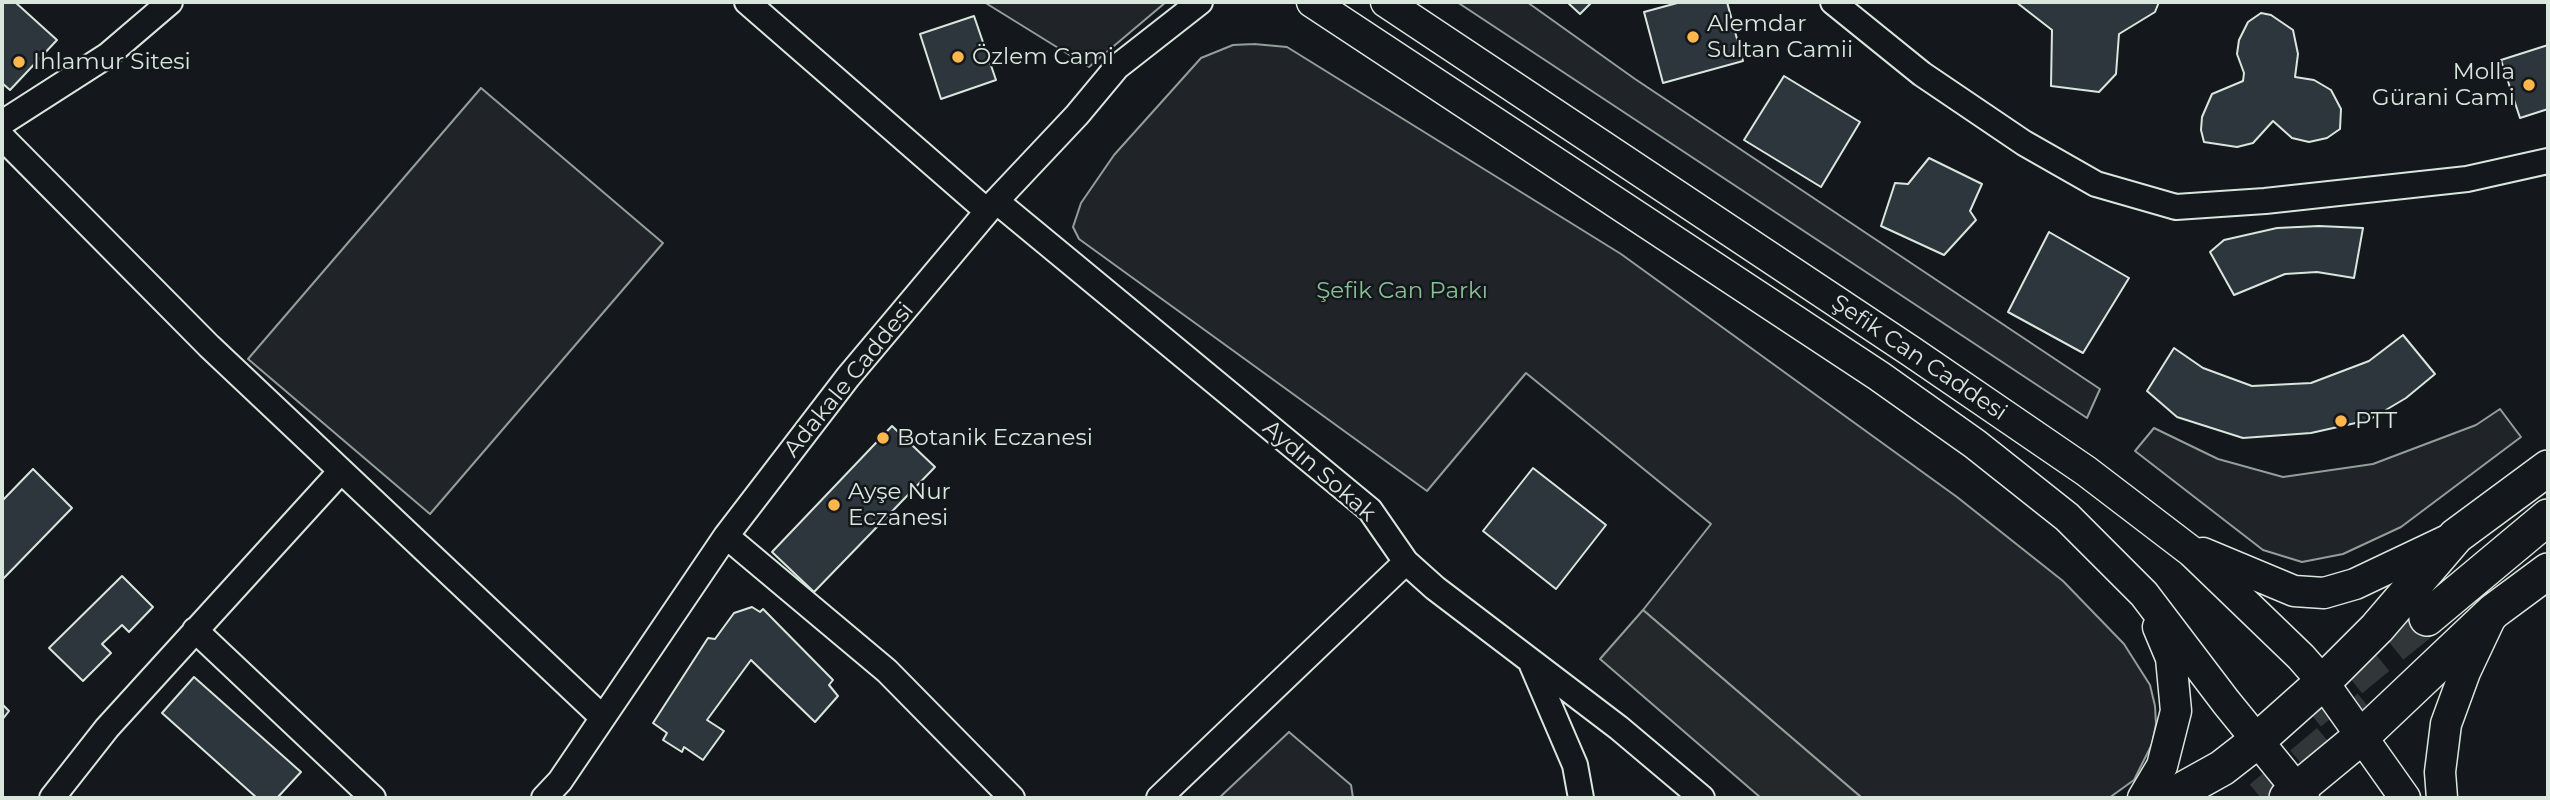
<!DOCTYPE html>
<meta charset="utf-8">
<style>
body{margin:0}
#map{position:relative;width:2550px;height:800px;overflow:hidden;background:#14181c;font-family:Montserrat,sans-serif}
canvas{display:block}
.frame{position:absolute;inset:0;border:4px solid #d8e6dc;pointer-events:none}
</style>
<div id="map">
<canvas width="2550" height="800"></canvas>
<div class="frame"></div>
</div>
<script>
const ctx = document.querySelector('canvas').getContext('2d');
ctx.lineJoin = 'round';
function fillPath(path, color) { ctx.fillStyle = color; ctx.fill(path, 'evenodd'); }
const poly = rows => new Path2D(rows.map(r => 'M' + r).join(''));
function stroke(path, color, width, dash) { ctx.strokeStyle = color; ctx.lineWidth = width; ctx.lineCap = dash ? 'butt' : 'round'; ctx.setLineDash(dash || []); ctx.stroke(path); }
function drawText(font, color, halo, rows, align = 'center') {
  ctx.font = font + ' Montserrat,sans-serif'; ctx.lineWidth = 5; ctx.setLineDash([]); ctx.textBaseline = 'middle'; ctx.strokeStyle = halo; ctx.fillStyle = color; for (const [text, x, y, turn = 0] of rows) {
    ctx.save(); ctx.translate(x, y); ctx.rotate((+turn || 0) * Math.PI / 180); ctx.textAlign = isNaN(turn) ? turn : align; if (halo) ctx.strokeText(text, 0, 0); ctx.fillText(text, 0, 0); ctx.restore();
  }
}
const green = poly([
 [984,2,1166,2,1089,67,984,2],
 [1457,2,1527,2,1635,79,2100,389,2087,418,1457,2],
 [1254,44,1287,47,1621,254,1957,497,2063,581,2124,644,2150,685,2155,706,2156,724,2152,744,2134,780,2109,798,1862,798,1643,610,1711,524,1526,373,1427,491,1079,239,1073,227,1081,203,1114,155,1201,58,1233,45,1254,44],
 [481,88,663,243,430,514,248,359,481,88],
 [2500,409,2521,437,2401,527,2343,554,2302,562,2263,550,2135,451,2154,428,2218,459,2283,477,2373,464,2476,425,2500,409],
 [1289,732,1351,785,1353,798,1219,798,1289,732]
]);
fillPath(green, '#202428');
stroke(green, '#939e99', 2);
const parking = poly([
 [1643,610,1862,798,1761,798,1600,659,1643,610]
]);
fillPath(parking, '#24282b');
stroke(parking, '#939e99', 2);
const building = poly([
 [2,2,15,2,57,40,10,90,2,83,2,2],
 [1567,2,1592,2,1580,14,1567,2],
 [1681,2,1727,2,1743,61,1663,83,1644,12,1681,2],
 [2016,2,2159,2,2155,12,2119,34,2116,74,2099,92,2051,86,2052,30,2016,2],
 [2261,13,2271,15,2293,30,2298,54,2295,77,2314,80,2331,90,2341,109,2340,129,2327,138,2309,142,2292,138,2273,121,2253,143,2237,147,2204,142,2201,130,2202,117,2212,94,2243,81,2244,73,2237,54,2239,40,2248,22,2261,13],
 [974,16,996,80,941,99,920,34,974,16],
 [2548,45,2548,109,2520,118,2501,60,2548,45],
 [1784,76,1860,122,1821,187,1744,140,1784,76],
 [1929,158,1982,184,1970,211,1976,220,1944,255,1881,226,1895,183,1908,184,1929,158],
 [2319,226,2363,228,2354,278,2317,272,2285,274,2234,295,2210,252,2224,240,2277,228,2319,226],
 [2049,232,2129,278,2083,353,2008,312,2049,232],
 [2403,335,2435,374,2406,398,2369,420,2311,433,2243,438,2177,417,2147,391,2174,348,2203,368,2252,386,2311,383,2369,361,2403,335],
 [892,426,935,467,814,592,772,552,892,426],
 [1533,468,1606,525,1556,589,1483,531,1533,468],
 [33,469,72,508,2,580,2,501,33,469],
 [122,576,153,607,129,632,122,625,102,644,111,653,83,681,49,648,122,576],
 [752,607,760,612,763,609,833,680,829,685,838,696,815,722,751,660,707,720,724,731,703,760,684,747,682,752,663,740,667,733,653,723,708,638,715,639,734,613,752,607],
 [194,677,301,772,277,798,257,798,162,713,194,677],
 [2,704,9,711,2,720,2,704]
]);
fillPath(building, '#2c363c');
stroke(building, '#d8e6dc', 2);
stroke(poly([
 [2310,713,2427,618],
 [2261,798,2376,701]
]), '#313739', 35, [35, 18]);
const minor = poly([
 [747,2,987,211],
 [1833,2,1922,74,2024,143,2096,184,2176,207,2265,201,2467,179,2548,161],
 [2,123,108,55,170,2],
 [2,137,209,346,602,717],
 [996,201,1370,510,1406,562,1435,588,1619,728,1702,798],
 [726,536,887,671,1012,798],
 [195,630,373,798],
 [1532,665,1575,765,1581,798],
 [52,798,107,728,341,471],
 [544,798,560,781,726,536,848,377,996,201,1077,115,1117,67,1200,2],
 [1159,798,1406,562]
]);
const major = poly([
 [1312,2,1879,376,1975,444,2067,517,2144,594,2226,702,2304,798],
 [1386,2,1912,352,2086,471,2192,552,2301,657,2323,682,2405,798],
 [2203,553,2294,591,2324,593,2355,584,2452,538],
 [2143,798,2162,766,2176,711,2171,658,2158,627],
 [2442,798,2440,772,2446,724,2465,672,2490,619]
]);
const highway = poly([
 [2427,618,2548,517],
 [2168,798,2222,768,2258,740,2323,682,2377,628,2456,536,2548,468],
 [2287,798,2362,736,2494,611,2548,571]
]);
stroke(minor, '#d8e6dc', 28);
stroke(major, '#d8e6dc', 33);
stroke(highway, '#d8e6dc', 38);
stroke(minor, '#14181c', 24);
stroke(major, '#14181c', 30);
stroke(highway, '#14181c', 35);
for (const [x, y, r, color] of [
 [1693,37,7,"#ffb74d"],
 [958,57,7,"#ffb74d"],
 [19,62,7,"#ffb74d"],
 [2529,85,7,"#ffb74d"],
 [2341,421,7,"#ffb74d"],
 [883,438,7,"#ffb74d"],
 [834,505,7,"#ffb74d"]
]) { const dot = new Path2D(); dot.arc(x, y, r, 0, 2 * Math.PI); ctx.fillStyle = color; ctx.fill(dot); stroke(dot, '#14181c', 2.5); }
drawText('23px', '#d8e6dc', '#14181c', [
 ["Alemdar",1707,24],
 ["Sultan Camii",1707,50],
 ["Özlem Cami",972,57],
 ["Ihlamur Sitesi",33,62],
 ["Molla",2515,72,"right"],
 ["Gürani Cami",2515,98,"right"],
 ["PTT",2355,421],
 ["Botanik Eczanesi",897,438],
 ["Ayşe Nur",848,492],
 ["Eczanesi",848,518]
], 'left');
drawText('23px', '#8ac095', '#14181c', [
 ["Şefik Can Parkı",1402,291]
]);
drawText('23px', '#d8e6dc', '#14181c', [
 ["Şefik Can Caddesi",1919,358,34],
 ["Adakale Caddesi",849,380,-51],
 ["Aydın Sokak",1319,471,41]
]);
</script>
